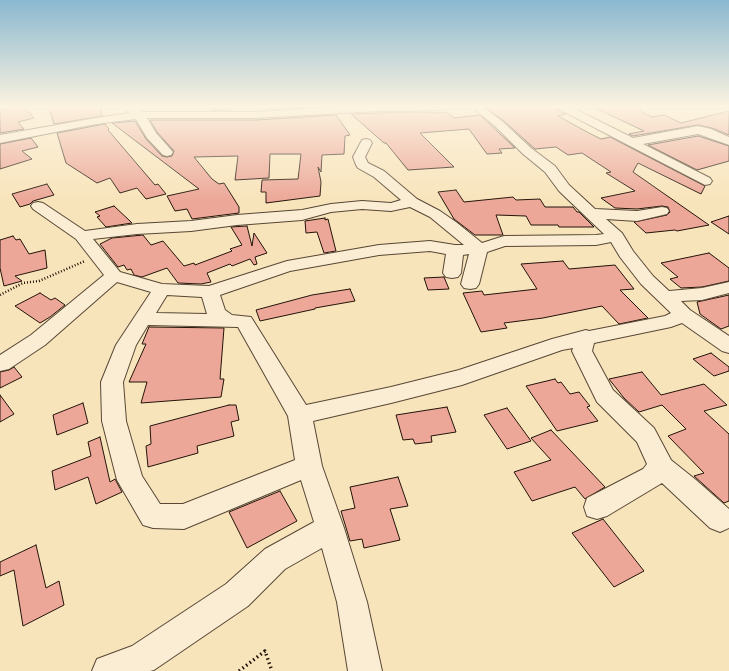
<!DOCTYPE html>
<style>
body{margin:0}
canvas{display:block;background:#f8e4bb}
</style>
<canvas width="729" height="671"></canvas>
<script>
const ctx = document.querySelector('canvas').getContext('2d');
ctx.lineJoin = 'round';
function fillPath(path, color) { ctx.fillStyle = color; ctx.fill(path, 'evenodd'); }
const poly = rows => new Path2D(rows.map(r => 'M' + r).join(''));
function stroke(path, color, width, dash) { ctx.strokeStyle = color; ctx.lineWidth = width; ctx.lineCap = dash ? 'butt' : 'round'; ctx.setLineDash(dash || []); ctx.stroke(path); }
const building = poly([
 [11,107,24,107,34,118,18,122,24,129,0,133,0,109,11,107],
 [49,107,101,107,102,116,54,124,49,107],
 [214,107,232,107,230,110,211,110,214,107],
 [268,107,322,107,270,110,268,107],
 [485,107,557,107,558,110,566,114,558,116,589,133,601,139,610,137,705,186,701,194,638,163,633,172,709,225,677,231,675,230,646,233,634,222,667,215,670,212,668,207,662,206,637,209,615,208,601,198,635,191,606,173,611,172,582,153,568,155,556,147,535,149,504,121,485,107],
 [593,107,641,107,642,112,652,117,664,115,681,123,729,111,729,135,712,128,698,125,633,136,629,134,644,131,593,107],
 [403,112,428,112,438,113,446,112,454,118,480,115,515,148,499,149,502,153,487,154,469,129,420,133,454,167,408,170,386,143,384,143,351,114,403,112],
 [336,115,350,135,345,136,344,154,322,155,321,172,318,167,321,182,320,196,266,203,266,192,261,192,262,180,298,179,301,154,270,154,269,178,235,180,238,156,194,157,212,179,219,184,224,183,239,207,239,213,192,219,187,209,175,211,167,196,199,189,112,123,135,121,146,139,162,156,167,157,172,156,174,151,157,132,150,120,256,120,336,115],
 [105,124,109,129,108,130,155,185,158,184,166,194,146,199,137,188,120,193,110,178,97,183,66,163,57,133,105,124],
 [698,136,729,146,729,161,697,170,648,145,698,136],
 [31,138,38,147,22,151,32,159,0,169,0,144,31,138],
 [47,184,54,195,33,201,30,204,20,207,12,194,47,184],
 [456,190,464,202,513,197,516,200,540,199,545,207,573,207,577,212,579,212,594,227,559,227,558,225,531,225,526,216,496,215,503,235,475,235,454,219,438,192,456,190],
 [114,206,130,221,132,223,106,227,97,217,100,216,95,212,114,206],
 [729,216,729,234,711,222,729,216],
 [325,218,325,220,328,219,336,251,324,253,317,232,306,233,305,221,325,218],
 [247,226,252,246,254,233,267,253,255,257,257,264,254,265,250,259,232,266,230,264,207,273,211,282,201,284,178,283,167,268,142,277,134,275,131,269,127,270,124,265,118,267,100,244,112,238,143,235,151,245,163,241,184,266,194,263,195,265,232,251,230,249,242,245,231,227,247,226],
 [13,236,16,240,20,239,29,254,45,250,47,268,15,276,22,281,4,286,0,268,0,240,13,236],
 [709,253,729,268,729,281,702,287,681,288,670,279,678,277,661,263,709,253],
 [563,261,569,269,615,265,634,289,620,290,648,318,619,324,602,306,543,318,504,323,507,328,481,332,463,293,482,291,484,295,537,289,521,264,563,261],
 [444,277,449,289,428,290,424,278,444,277],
 [350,289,355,301,315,308,315,309,260,321,256,310,312,295,350,289],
 [40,293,51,300,55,298,65,305,50,317,40,323,15,306,40,293],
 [729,295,729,326,721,329,700,314,697,302,729,295],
 [149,327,224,328,220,379,224,379,221,397,141,403,147,382,129,382,146,344,142,344,149,327],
 [711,353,729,367,729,371,714,376,693,359,711,353],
 [14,367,22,377,0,388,0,372,9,370,14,367],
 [642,372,661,395,704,384,727,405,704,411,729,434,729,501,724,503,694,476,704,473,668,436,686,429,662,405,639,412,624,398,609,379,642,372],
 [555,379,558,383,561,382,570,394,579,392,590,406,587,407,598,421,557,431,526,386,555,379],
 [0,395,14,414,0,422,0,395],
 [83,403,88,423,57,435,53,415,83,403],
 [229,405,236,405,239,420,231,422,234,436,197,446,198,453,148,467,146,446,151,444,150,426,229,405],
 [447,407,456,432,431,436,432,442,415,444,413,439,403,440,396,415,447,407],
 [507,408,531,441,507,449,484,415,507,408],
 [551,430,605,487,585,499,575,487,532,501,514,472,551,460,531,438,551,430],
 [100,437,110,482,115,479,122,492,96,504,88,477,55,490,52,471,91,456,88,442,100,437],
 [398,477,408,506,390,509,400,540,364,548,362,539,350,541,341,511,355,508,350,487,398,477],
 [280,491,297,521,247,548,229,512,280,491],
 [603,519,644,571,614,587,572,533,603,519],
 [36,545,46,588,59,581,64,605,23,626,14,570,0,576,0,562,36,545]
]);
fillPath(building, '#eca798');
stroke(building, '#221308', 1);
const minor = poly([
 [125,107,135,107,143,112,256,112,342,107,447,107,442,110,376,111,256,118,147,118,156,133,173,152,171,155,167,156,163,155,147,138,136,119,96,124,0,143,0,135,96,118,130,113,126,110,125,107],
 [472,107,483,107,503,122,531,148,555,166,569,185,595,209,637,211,662,207,667,208,669,211,667,214,637,221,606,219,622,233,633,251,653,276,669,291,702,288,729,282,729,293,702,300,681,301,690,310,729,336,729,353,722,351,682,323,671,327,594,343,592,351,613,390,654,428,671,460,696,480,729,509,729,528,720,532,710,528,662,483,607,516,597,519,587,516,584,507,587,498,643,469,647,464,637,442,597,402,572,351,573,348,562,350,462,385,391,403,313,421,322,466,344,528,367,602,382,671,348,671,337,602,322,548,285,569,248,606,154,670,150,671,92,671,97,659,132,646,226,584,265,549,314,522,301,480,184,529,153,528,143,525,117,480,102,421,101,382,116,345,151,292,117,282,45,345,9,369,0,371,0,355,31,335,104,275,76,239,33,209,31,206,33,203,38,202,43,203,85,231,137,224,191,221,237,215,302,210,331,204,362,201,391,203,401,200,374,177,358,168,356,165,353,157,362,140,366,139,370,140,372,143,365,157,368,163,384,171,417,199,440,211,456,222,482,243,504,236,596,235,604,234,559,191,545,172,523,154,495,126,472,107],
 [410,207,430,217,464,245,455,245,430,241,379,245,287,261,209,286,162,284,120,272,93,239,137,234,191,231,237,225,302,220,331,212,362,209,391,211,410,207],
 [611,242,620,257,641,284,671,313,665,316,589,331,586,330,552,339,459,370,391,387,306,405,251,317,232,315,225,310,220,295,290,271,379,255,430,251,446,254,443,273,446,277,452,278,458,277,461,273,463,255,469,254,461,284,464,288,470,289,476,288,479,284,487,252,505,246,596,245,611,242],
 [167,295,202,297,207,314,156,313,167,295],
 [148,325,238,327,288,416,295,460,183,504,160,504,142,476,126,421,123,382,136,345,148,325],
 [558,107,571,107,633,138,698,126,711,129,729,137,729,145,698,134,643,144,710,178,712,181,710,184,705,185,559,109,558,107]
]);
stroke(minor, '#584735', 2);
stroke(poly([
 [0,295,23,283,39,281,85,261]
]), '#221308', 2.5, [1, 2]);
stroke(poly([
 [239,671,265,651,272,671]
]), '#221308', 3.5, [1.5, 3]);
fillPath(minor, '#faedd3');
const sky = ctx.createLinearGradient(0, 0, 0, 201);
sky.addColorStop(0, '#8ab8d0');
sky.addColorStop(0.53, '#fcf3e0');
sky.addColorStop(1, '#fcf3e000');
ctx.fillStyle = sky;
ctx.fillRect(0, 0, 729, 201);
</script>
